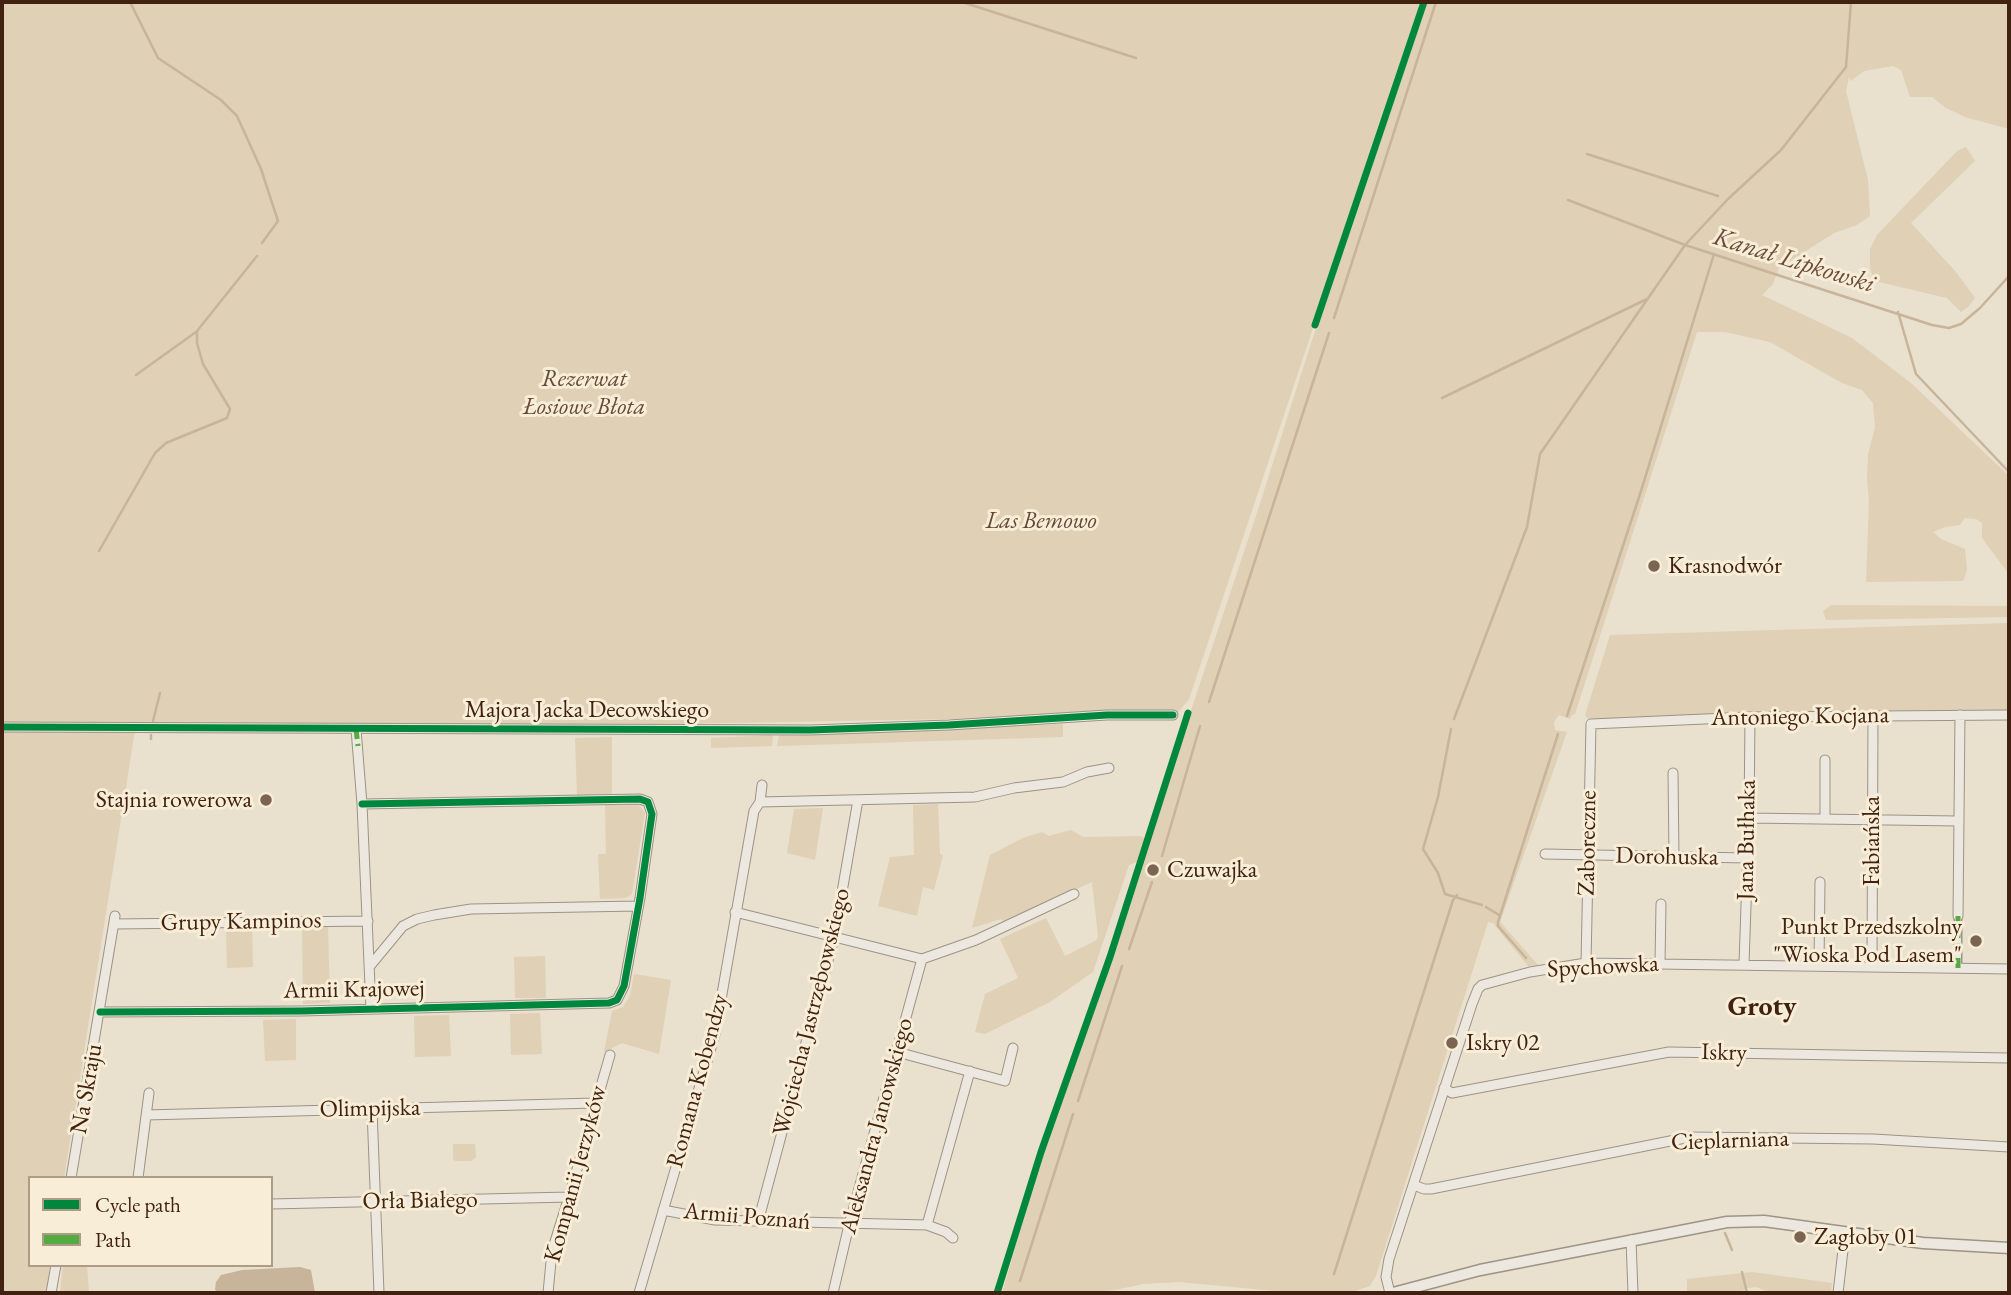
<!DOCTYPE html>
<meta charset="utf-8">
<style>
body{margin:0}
#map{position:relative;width:2011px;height:1295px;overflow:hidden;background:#e9e0cd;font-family:"EB Garamond",serif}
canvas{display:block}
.frame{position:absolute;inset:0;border:4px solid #412210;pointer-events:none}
.legend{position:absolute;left:28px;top:1176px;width:245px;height:91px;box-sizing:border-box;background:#f8edd7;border:2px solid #af9c87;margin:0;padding:9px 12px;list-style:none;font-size:21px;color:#412210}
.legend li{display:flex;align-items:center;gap:14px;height:35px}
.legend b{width:35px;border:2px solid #af9c87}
</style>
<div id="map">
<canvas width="2011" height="1295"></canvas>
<div class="frame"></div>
<ul class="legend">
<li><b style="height:9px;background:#00873e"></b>Cycle path</li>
<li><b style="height:9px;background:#56aa42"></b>Path</li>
</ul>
</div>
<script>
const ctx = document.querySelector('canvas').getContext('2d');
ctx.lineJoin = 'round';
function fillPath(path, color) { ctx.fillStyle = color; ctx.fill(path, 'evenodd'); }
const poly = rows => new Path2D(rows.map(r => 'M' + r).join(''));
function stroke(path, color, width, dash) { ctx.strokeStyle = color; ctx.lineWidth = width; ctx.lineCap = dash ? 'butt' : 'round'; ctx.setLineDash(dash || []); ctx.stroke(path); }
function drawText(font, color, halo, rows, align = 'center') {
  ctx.font = font + ' "EB Garamond",serif'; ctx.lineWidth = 6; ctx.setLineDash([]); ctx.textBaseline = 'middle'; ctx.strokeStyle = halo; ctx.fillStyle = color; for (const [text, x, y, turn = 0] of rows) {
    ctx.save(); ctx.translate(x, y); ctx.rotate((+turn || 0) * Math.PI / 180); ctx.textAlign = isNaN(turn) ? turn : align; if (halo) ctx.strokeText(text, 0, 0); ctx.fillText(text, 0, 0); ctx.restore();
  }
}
fillPath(poly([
 [2,2,1422,2,1189,699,1176,715,672,724,136,724,64,1178,30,1178,30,1265,50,1265,47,1293,2,1293],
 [1427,2,2009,2,2009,129,1965,117,1946,108,1932,97,1910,97,1901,70,1893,66,1864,71,1851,81,1849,77,1846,91,1868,180,1870,216,1857,225,1834,233,1779,268,1773,284,1762,295,1852,338,1911,383,2009,476,2009,574,1982,538,1982,523,1976,519,1965,518,1960,525,1945,527,1933,532,1941,539,1965,549,1967,570,1963,581,1866,582,1869,500,1867,479,1868,454,1875,428,1873,403,1862,390,1842,383,1770,342,1725,332,1697,332,1575,714,1572,715,1570,719,1559,715,1554,722,1555,730,1567,732,1500,922,1538,965,1528,966,1493,923,1488,922,1376,1276,1370,1286,1355,1291,1276,1291,1179,1282,1143,1284,1115,1290,1079,1293,1002,1293,1042,1157,1256,516,1314,334],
 [1966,147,1975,161,1911,223,1956,272,1975,298,1968,307,1961,312,1947,298,1879,282,1872,275,1870,267,1870,249,1877,235,1957,151],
 [1831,605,2009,606,2009,617,1826,620,1823,611],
 [2009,623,2009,711,1752,713,1588,719,1585,715,1610,635],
 [1063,724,1063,737,777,746,779,735],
 [773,735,772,746,711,748,711,738],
 [612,737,612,794,577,795,575,738],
 [638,804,645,813,632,894,626,898,600,899,598,854,606,854,605,805],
 [938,804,940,854,943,855,934,890,923,887,917,916,878,906,890,857,914,855,913,805],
 [823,808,815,860,787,853,794,809],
 [1071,830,1083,837,1140,836,1145,838,1137,862,1129,865,1093,972,1050,1002,985,1034,975,1032,985,994,1018,978,1000,939,1046,918,1065,956,1097,940,1098,936,1092,882,1005,922,1001,919,972,928,990,855,1023,838,1042,832,1049,836],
 [328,925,330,1003,303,1004,302,926],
 [252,927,253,967,227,968,226,928],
 [545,956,546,998,515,998,514,957],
 [634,974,671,980,659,1054,622,1043,604,1052,612,1011,623,1007,630,996],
 [540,1013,542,1054,511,1055,510,1014],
 [449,1015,451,1056,415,1057,414,1016],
 [296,1019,296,1060,265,1061,263,1020],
 [453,1144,475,1144,476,1157,471,1161,455,1161,453,1159],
 [63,1265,87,1265,89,1293,60,1292],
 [1752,1272,1832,1283,1831,1293,1771,1293,1756,1287,1747,1288,1739,1293,1687,1293,1687,1279]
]), '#dfd0b6');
fillPath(poly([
 [300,1267,311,1270,315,1293,217,1293,215,1289,216,1282,221,1275,242,1270]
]), '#c7b49b');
stroke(poly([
 [130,2,158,58,221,100,237,116,261,169,278,221,262,243],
 [962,2,1136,58],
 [1587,154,1718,196],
 [1568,200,1685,245,1932,325,1949,328,1961,324,1980,308,2009,276],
 [1898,312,1916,374,2009,472],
 [1334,318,1436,2],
 [136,375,196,332],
 [1442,398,1647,299],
 [99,551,155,453,166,443,227,418,230,409,203,364,197,343,197,331,257,256],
 [1209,702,1329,333],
 [1567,716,1641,491,1714,254],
 [1454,719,1527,527,1540,454,1685,245,1728,199,1781,150,1846,67,1851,2],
 [153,721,160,693],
 [1451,729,1438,797,1423,849,1438,873,1445,894,1482,905],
 [151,739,151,735],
 [1162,856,1200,726],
 [1486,907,1499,915],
 [1129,949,1152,882],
 [1526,958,1498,926,1498,922,1558,734],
 [1078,1101,1122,966],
 [1725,1233,1732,1250],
 [1742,1272,1747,1293],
 [1334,1274,1453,900,1457,895],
 [1020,1281,1073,1114]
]), '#c7b49b', 2.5);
const pedestrian = poly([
 [1958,968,1958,916]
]);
const minor = poly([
 [2,727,810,730,949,725,1107,715,1173,715],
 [356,729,362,804,371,1009],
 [1673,773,1674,857],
 [760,802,975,797,1014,788,1063,782,1087,772,1109,768],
 [1749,818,1958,821],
 [1825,819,1825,760],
 [1545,854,1747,858],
 [735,912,922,959],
 [1958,916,1960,715],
 [114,924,368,921],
 [922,959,976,940,1074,894],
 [1586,963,1591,724,1750,717,2009,715],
 [1660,963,1661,904],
 [1744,964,1749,818,1750,717],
 [1819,965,1820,882],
 [370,966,403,926,417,919,434,915,471,909,638,906],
 [1872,967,1873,715],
 [100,1012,301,1011,609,1003,617,1000,624,986,640,898,652,814,648,802,640,799,362,804],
 [897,1052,1005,1081,1013,1048],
 [1444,1088,1452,1093,1669,1052,2009,1058],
 [372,1109,379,1293],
 [146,1115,595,1103],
 [71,1178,115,916],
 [138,1178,149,1093],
 [1414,1185,1424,1189,1431,1189,1690,1137,1873,1139,2009,1147],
 [271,1204,569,1197],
 [663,1210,715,1220,927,1225,946,1232,953,1238],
 [758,1222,834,938,858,800],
 [927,1225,970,1071],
 [1631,1240,1633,1293],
 [51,1293,56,1265],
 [548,1293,552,1251,569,1197,610,1055],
 [639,1293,715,1034,754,811,760,802,762,785],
 [833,1293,849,1225,922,959],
 [1390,1293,1386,1277,1389,1259,1472,1004,1478,989,1482,985,1530,972,1586,963,2009,969],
 [1838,1293,1845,1233]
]);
const tertiary = poly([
 [1393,1293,1480,1270,1727,1222,1764,1221,1923,1243,2009,1248]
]);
stroke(pedestrian, '#9d9386', 9);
stroke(minor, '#9d9386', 11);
stroke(tertiary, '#9d9386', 13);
stroke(pedestrian, '#ece8df', 6);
stroke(minor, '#ece8df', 9);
stroke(tertiary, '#ece8df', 10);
stroke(poly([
 [356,729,358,746],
 [1958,968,1958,916]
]), '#56aa42', 5, [10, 5]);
stroke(poly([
 [1315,325,1424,2],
 [2,727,810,730,949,725,1107,715,1173,715],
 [100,1012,301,1011,609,1003,617,1000,624,986,640,898,652,814,648,802,640,799,362,804],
 [997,1293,1041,1152,1110,957,1188,713]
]), '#00873e', 7);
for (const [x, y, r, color] of [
 [1654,566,7,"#7c6452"],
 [266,800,7,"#7c6452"],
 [1153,870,7,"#7c6452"],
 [1976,941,7,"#7c6452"],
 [1452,1043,7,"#7c6452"],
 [1800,1237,7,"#7c6452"]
]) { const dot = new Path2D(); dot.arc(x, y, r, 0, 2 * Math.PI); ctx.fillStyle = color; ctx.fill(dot); stroke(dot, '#f8edd7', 2.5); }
drawText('italic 24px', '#664a35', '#f8edd7', [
 ["Rezerwat",584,379],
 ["Łosiowe Błota",584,407],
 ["Las Bemowo",1041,521]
]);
drawText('24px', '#412210', '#f8edd7', [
 ["Krasnodwór",1668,566],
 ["Stajnia rowerowa",252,800,"right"],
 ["Czuwajka",1167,870],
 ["Punkt Przedszkolny",1962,927,"right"],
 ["\"Wioska Pod Lasem\"",1962,955,"right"],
 ["Iskry 02",1466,1043],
 ["Zagłoby 01",1814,1237]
], 'left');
drawText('24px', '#412210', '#f8edd7', [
 ["Majora Jacka Decowskiego",587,710],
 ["Antoniego Kocjana",1800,717,-1],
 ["Jana Bułhaka",1747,840,-89],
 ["Fabiańska",1872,841,-90],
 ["Zaboreczne",1588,843,-89],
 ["Dorohuska",1667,857,1],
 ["Grupy Kampinos",241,922,-1],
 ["Spychowska",1603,967,-3],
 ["Armii Krajowej",354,990,-1],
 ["Wojciecha Jastrzębowskiego",812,1012,-76],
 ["Iskry",1724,1053,1],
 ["Romana Kobendzy",698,1081,-75],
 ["Na Skraju",87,1089,-80],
 ["Olimpijska",370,1109,-1],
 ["Aleksandra Janowskiego",877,1126,-75],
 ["Cieplarniana",1730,1141,-2],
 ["Kompanii Jerzyków",576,1174,-75],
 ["Orła Białego",420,1201,-1],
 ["Armii Poznań",747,1217,5]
]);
drawText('italic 26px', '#6b4e39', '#f8edd7', [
 ["Kanał Lipkowski",1794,261,17]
]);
drawText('bold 28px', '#412210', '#f8edd7', [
 ["Groty",1762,1007]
]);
</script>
